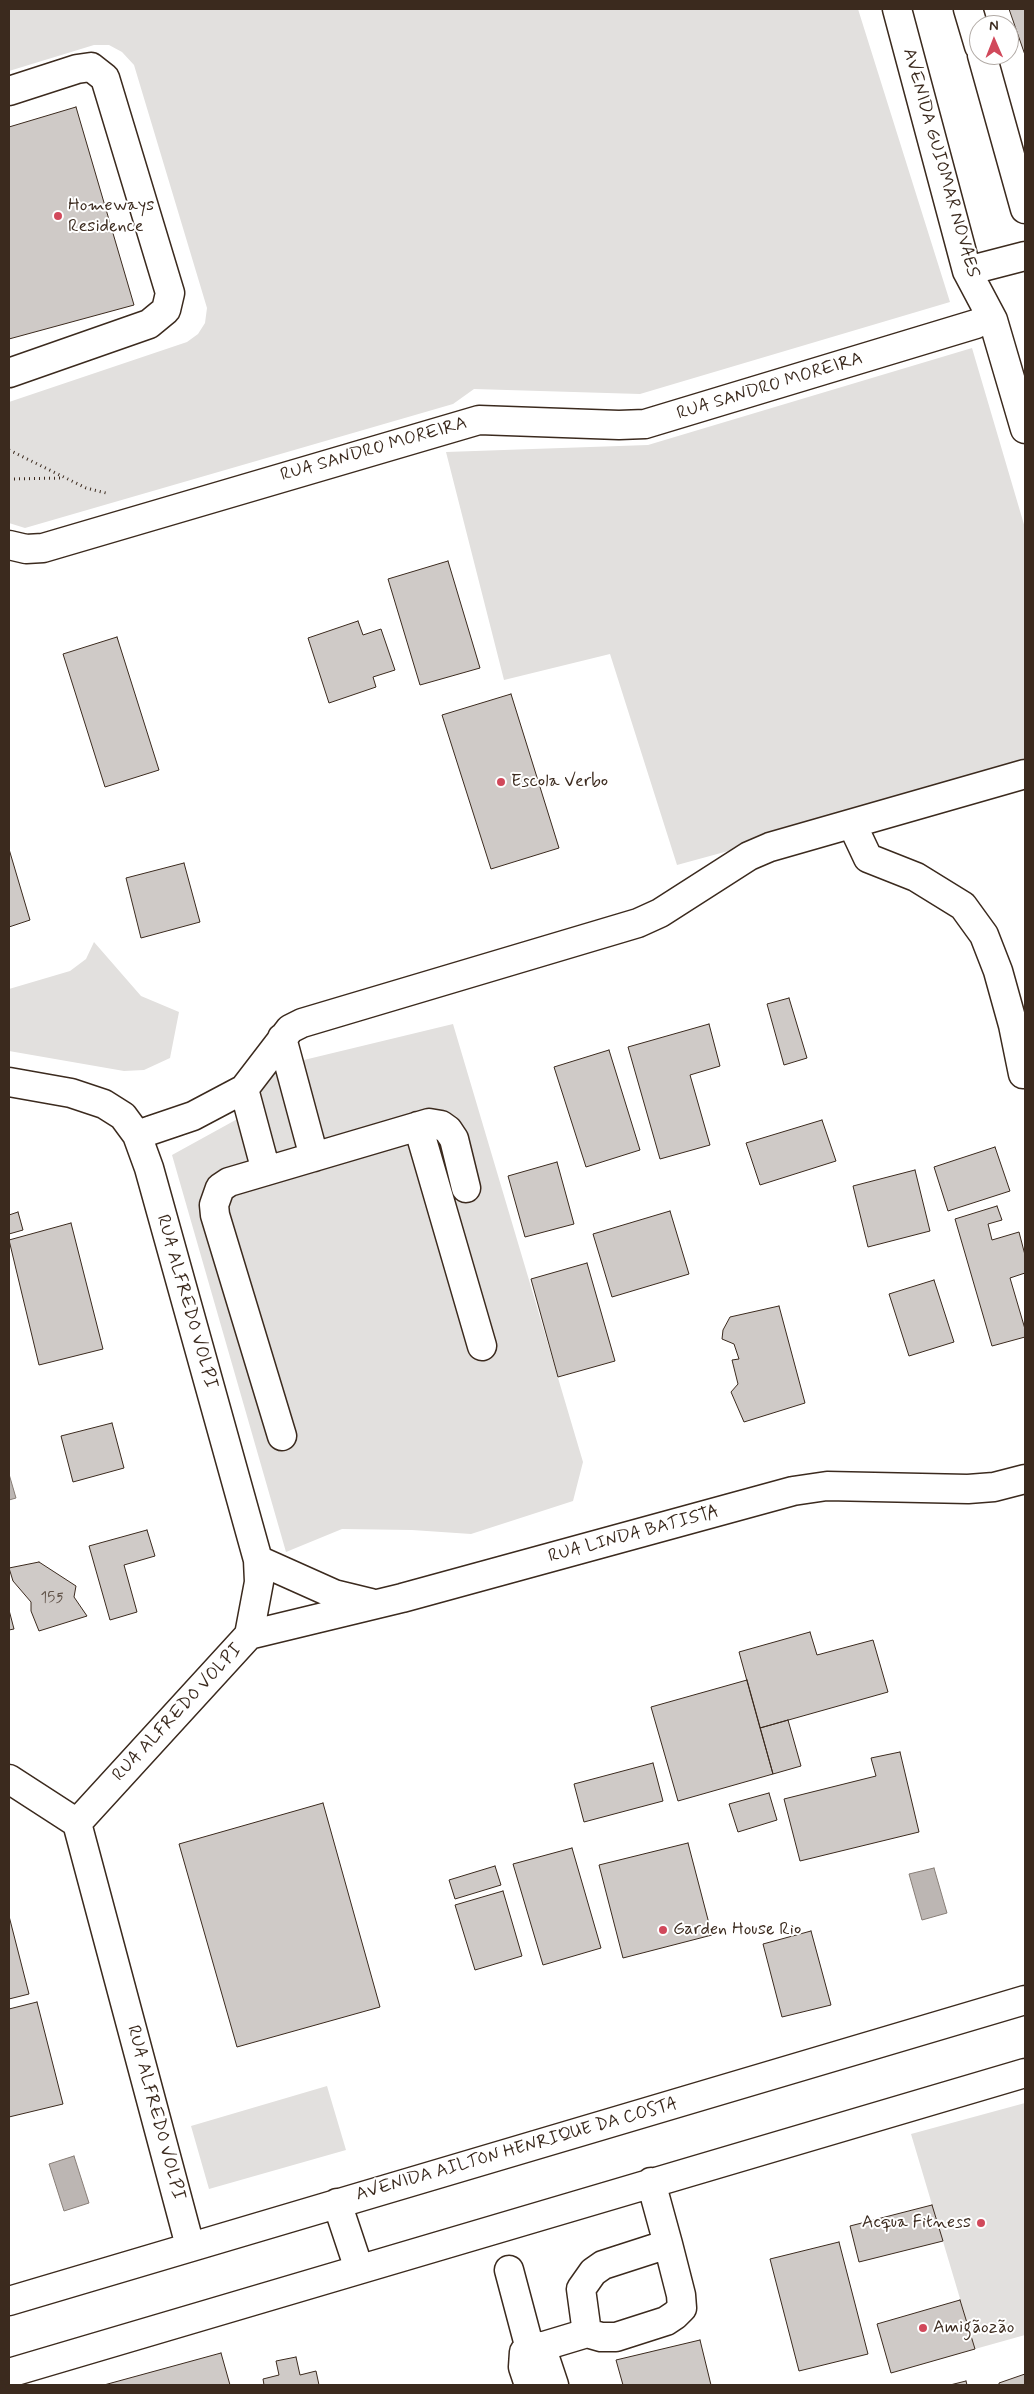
<!DOCTYPE html>
<meta charset="utf-8">
<style>
body{margin:0}
#map{position:relative;width:1034px;height:2394px;overflow:hidden;background:#fff;font-family:Mynerve,sans-serif}
canvas{display:block}
.frame{position:absolute;inset:0;border:10px solid #3b2a1e;pointer-events:none}
.north{position:absolute;left:969px;top:15px;width:50px;height:50px;box-sizing:border-box;background:#fff;border:1px solid #b1aaa5;border-radius:50%;rotate:359deg;font-size:14px;font-weight:700;line-height:20px;text-align:center;color:#3b2a1e}
.north::after{content:'';display:block;margin:auto;width:18px;height:22px;background:#d1495b;clip-path:polygon(50% 0,100% 100%,50% 72%,0 100%)}
</style>
<div id="map">
<canvas width="1034" height="2394"></canvas>
<div class="frame"></div>
<div class="north">N</div>
</div>
<script>
const ctx = document.querySelector('canvas').getContext('2d');
ctx.lineJoin = 'round';
function fillPath(path, color) { ctx.fillStyle = color; ctx.fill(path, 'evenodd'); }
const poly = rows => new Path2D(rows.map(r => 'M' + r).join(''));
function stroke(path, color, width, dash) { ctx.strokeStyle = color; ctx.lineWidth = width; ctx.lineCap = dash ? 'butt' : 'round'; ctx.setLineDash(dash || []); ctx.stroke(path); }
function drawText(font, color, halo, rows, align = 'center') {
  ctx.font = font + ' Mynerve,sans-serif'; ctx.lineWidth = 4; ctx.setLineDash([]); ctx.textBaseline = 'middle'; ctx.strokeStyle = halo; ctx.fillStyle = color; for (const [text, x, y, turn = 0] of rows) {
    ctx.save(); ctx.translate(x, y); ctx.rotate((+turn || 0) * Math.PI / 180); ctx.textAlign = isNaN(turn) ? turn : align; if (halo) ctx.strokeText(text, 0, 0); ctx.fillText(text, 0, 0); ctx.restore();
  }
}
fillPath(poly([
 [9,9,858,9,950,302,640,394,474,389,453,404,25,528,9,523,9,402,187,342,198,334,205,323,207,308,134,65,122,52,109,45,94,45,9,71],
 [972,348,1025,528,1025,770,677,865,610,654,504,680,446,452,648,445],
 [94,942,141,996,179,1012,170,1058,144,1070,124,1071,9,1051,9,989,70,971,86,959],
 [453,1024,583,1462,573,1501,471,1534,412,1530,342,1529,286,1552,172,1155,241,1117,279,1066],
 [327,2086,346,2150,209,2189,191,2126],
 [1025,2103,1025,2335,975,2349,911,2134]
]), '#e2e0de');
const water = poly([
 [9,1474,16,1498,9,1500,9,1474],
 [934,1868,947,1913,922,1920,909,1874,934,1868],
 [74,2156,89,2203,64,2211,49,2164,74,2156]
]);
fillPath(water, '#bcb6b3');
stroke(water, '#887e77', 1);
const building = poly([
 [1009,9,1025,9,1025,55,1009,9],
 [76,107,134,305,9,339,9,127,76,107],
 [448,561,480,668,420,685,388,579,448,561],
 [358,621,363,635,381,629,395,670,373,677,376,687,329,703,308,638,358,621],
 [117,637,159,770,105,787,63,654,117,637],
 [511,694,559,848,491,869,442,715,511,694],
 [9,849,30,920,9,927,9,849],
 [184,863,200,922,141,938,126,878,184,863],
 [789,998,807,1058,784,1065,767,1004,789,998],
 [709,1024,720,1066,690,1075,710,1145,660,1159,628,1047,709,1024],
 [609,1050,640,1150,586,1167,554,1067,609,1050],
 [822,1120,836,1161,760,1185,746,1143,822,1120],
 [995,1147,1010,1191,948,1211,934,1167,995,1147],
 [557,1162,574,1224,525,1237,508,1176,557,1162],
 [915,1170,930,1231,868,1247,853,1186,915,1170],
 [997,1206,1002,1220,988,1224,992,1240,1019,1232,1025,1255,1025,1273,1010,1278,1025,1329,1025,1337,992,1346,955,1219,997,1206],
 [670,1211,689,1274,612,1297,593,1234,670,1211],
 [18,1212,23,1230,9,1234,9,1215,18,1212],
 [71,1223,103,1349,39,1365,9,1240,71,1223],
 [587,1263,615,1361,558,1377,531,1279,587,1263],
 [934,1280,954,1342,909,1356,889,1294,934,1280],
 [779,1306,805,1403,744,1422,731,1392,738,1384,732,1360,739,1359,734,1344,722,1339,723,1330,730,1317,779,1306],
 [112,1423,124,1468,73,1482,61,1436,112,1423],
 [147,1530,155,1556,124,1565,137,1612,110,1620,89,1546,147,1530],
 [39,1562,76,1586,74,1597,87,1616,39,1631,31,1611,31,1602,13,1581,9,1568,39,1562],
 [9,1610,14,1629,9,1630,9,1610],
 [810,1632,817,1655,873,1640,888,1692,760,1728,739,1652,810,1632],
 [747,1680,773,1774,678,1801,651,1707,747,1680],
 [788,1720,801,1766,773,1774,760,1728,788,1720],
 [900,1752,919,1832,800,1861,784,1799,876,1776,871,1758,900,1752],
 [653,1763,663,1801,584,1822,574,1784,653,1763],
 [769,1793,777,1820,738,1832,729,1804,769,1793],
 [323,1803,380,2007,237,2047,179,1844,323,1803],
 [688,1843,712,1935,623,1958,599,1865,688,1843],
 [572,1848,601,1948,543,1965,513,1864,572,1848],
 [495,1866,501,1885,455,1899,449,1880,495,1866],
 [503,1891,522,1956,475,1970,455,1905,503,1891],
 [9,1916,29,1994,9,1999,9,1916],
 [811,1931,831,2005,782,2017,763,1944,811,1931],
 [37,2002,63,2104,9,2117,9,2009,37,2002],
 [932,2205,943,2241,859,2262,850,2226,932,2205],
 [839,2242,868,2354,799,2371,770,2259,839,2242],
 [960,2300,975,2349,891,2373,877,2324,960,2300],
 [700,2340,711,2385,623,2385,616,2360,700,2340],
 [221,2353,230,2385,104,2385,221,2353],
 [296,2357,300,2375,316,2371,319,2385,264,2385,263,2379,279,2375,276,2361,296,2357],
 [1025,2374,1025,2385,999,2385,999,2383,1025,2374],
 [966,2381,967,2385,950,2385,966,2381]
]);
fillPath(building, '#cfcac7');
stroke(building, '#3b2a1e', 1);
const minor = poly([
 [897,9,967,271,993,320,1025,429],
 [968,9,979,46],
 [982,55,1025,209],
 [9,91,77,69,91,67,105,78,170,293,166,310,149,324,9,373],
 [967,271,1025,256],
 [9,545,26,549,43,548,60,543,479,420,619,425,645,424,976,324],
 [852,824,868,858,916,877,963,906,984,935,998,971,1013,1025,1023,1074],
 [282,1038,314,1157],
 [9,1082,71,1093,104,1104,123,1116,137,1135,149,1168,258,1560,259,1582,249,1635,77,1823,190,2246],
 [244,1089,266,1171],
 [418,1126,482,1346],
 [137,1135,193,1116,244,1089,290,1029,302,1023,638,923,660,913,749,856,770,847,1025,774],
 [282,1436,215,1215,214,1205,220,1188,229,1182,429,1123,441,1125,448,1130,454,1139,466,1188],
 [258,1560,334,1594,371,1603],
 [249,1635,402,1598,793,1491,827,1486,968,1489,994,1487,1025,1479],
 [9,1779,77,1823],
 [337,2203,359,2269],
 [509,2270,530,2349],
 [9,2301,1025,2000],
 [587,2333,581,2289,593,2272,603,2265,668,2244,651,2182],
 [541,2346,554,2385],
 [9,2373,1025,2073],
 [529,2385,523,2367,524,2352,587,2333,601,2337,616,2337,666,2321,675,2315,682,2308,681,2295,668,2244]
]);
stroke(minor, '#3b2a1e', 31);
stroke(poly([
 [9,450,86,488,106,493],
 [9,479,63,478]
]), '#3b2a1e', 3, [1, 4]);
stroke(minor, '#fff', 28);
for (const [x, y, r, color] of [
 [58,216,5,"#d1495b"],
 [501,782,5,"#d1495b"],
 [663,1930,5,"#d1495b"],
 [981,2223,5,"#d1495b"],
 [923,2328,5,"#d1495b"]
]) { const dot = new Path2D(); dot.arc(x, y, r, 0, 2 * Math.PI); ctx.fillStyle = color; ctx.fill(dot); stroke(dot, '#fff', 2); }
drawText('15px', '#605248', null, [
 ["155",52,1599]
]);
drawText('18px', '#3b2a1e', '#fff', [
 ["AVENIDA GUIOMAR NOVAES",940,163,74],
 ["RUA SANDRO MOREIRA",770,387,-17],
 ["RUA SANDRO MOREIRA",374,450,-16],
 ["RUA ALFREDO VOLPI",186,1302,74],
 ["RUA LINDA BATISTA",634,1535,-15],
 ["RUA ALFREDO VOLPI",178,1713,-47],
 ["RUA ALFREDO VOLPI",155,2113,75],
 ["AVENIDA AILTON HENRIQUE DA COSTA",517,2150,-16]
]);
drawText('18px', '#3b2a1e', '#fff', [
 ["Homeways",68,206],
 ["Residence",68,227],
 ["Escola Verbo",511,782],
 ["Garden House Rio",673,1930],
 ["Acqua Fitness",971,2223,"right"],
 ["Amigãozão",933,2328]
], 'left');
</script>
